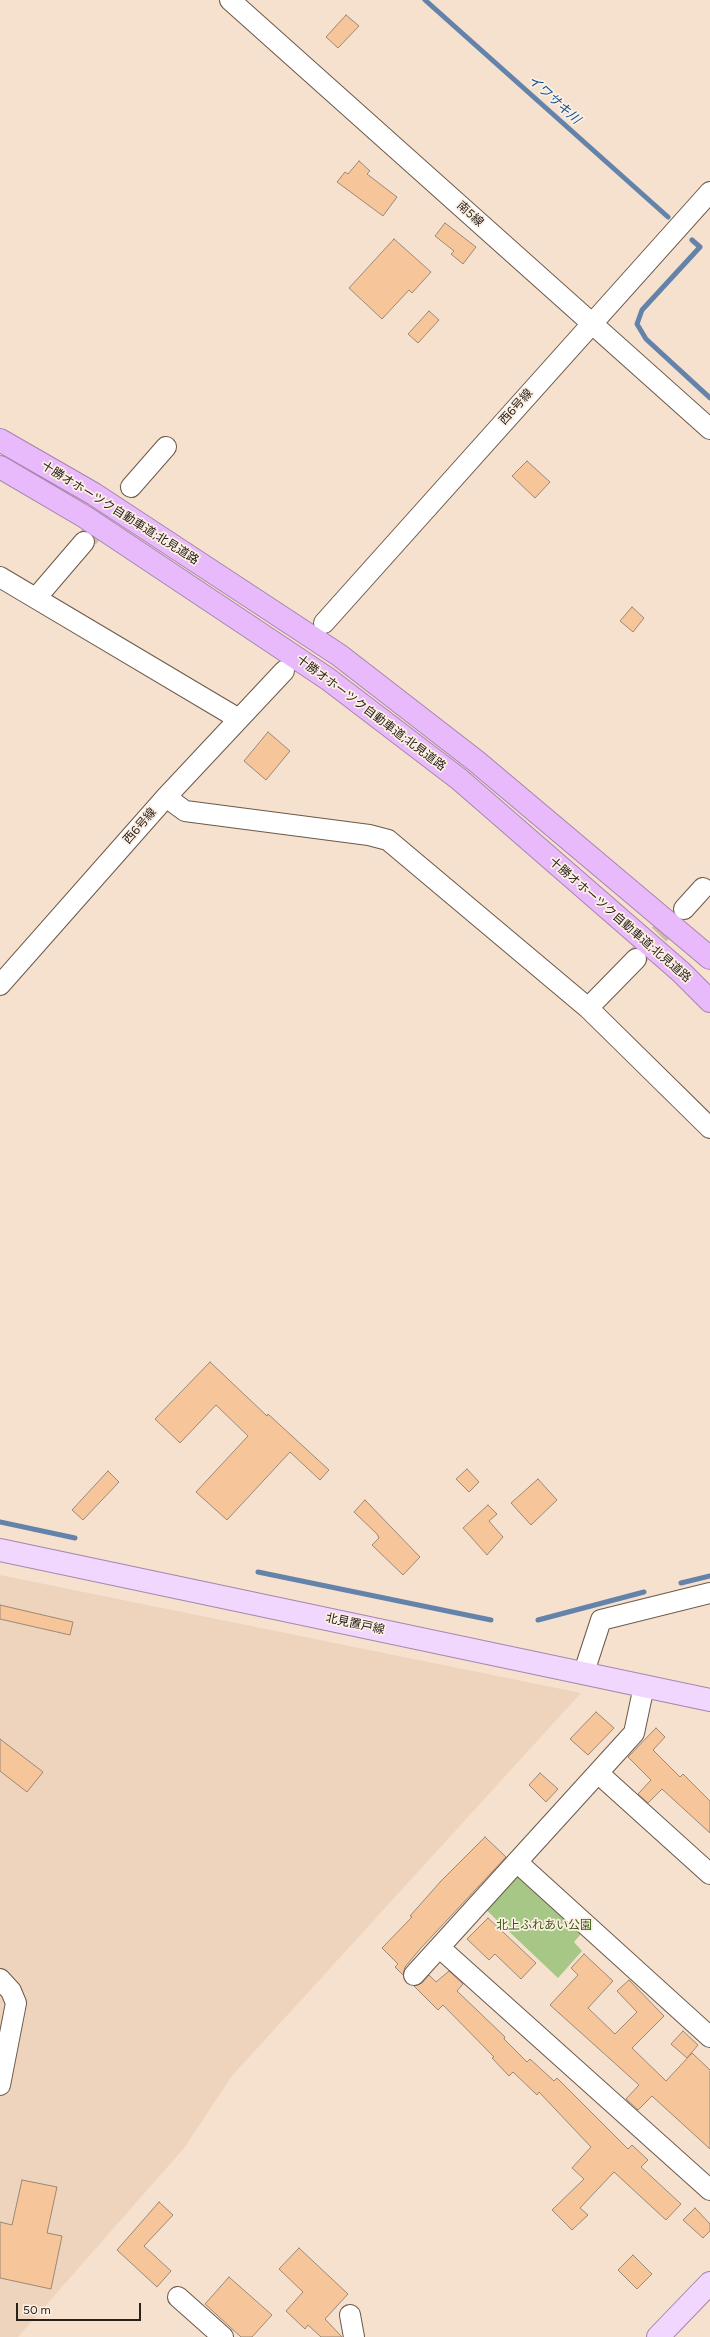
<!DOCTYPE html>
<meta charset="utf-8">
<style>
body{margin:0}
#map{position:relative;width:710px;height:2337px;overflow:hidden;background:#f6e1ce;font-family:Figtree,sans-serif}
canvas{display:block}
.scale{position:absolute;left:16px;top:2303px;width:125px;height:18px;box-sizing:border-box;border:2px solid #29221b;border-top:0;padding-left:5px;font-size:12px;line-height:14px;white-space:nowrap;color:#29221b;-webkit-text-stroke:3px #fcefe4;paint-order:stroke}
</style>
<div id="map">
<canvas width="710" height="2337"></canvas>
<div class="scale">50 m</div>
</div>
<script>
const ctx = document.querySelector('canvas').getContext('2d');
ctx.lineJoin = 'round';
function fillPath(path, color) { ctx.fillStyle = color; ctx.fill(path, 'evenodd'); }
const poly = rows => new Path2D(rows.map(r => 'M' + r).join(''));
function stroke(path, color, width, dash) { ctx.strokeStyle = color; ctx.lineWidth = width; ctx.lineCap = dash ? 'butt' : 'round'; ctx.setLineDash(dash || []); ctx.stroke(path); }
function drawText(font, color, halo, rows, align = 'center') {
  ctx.font = font + ' Figtree,"Noto Sans JP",sans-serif'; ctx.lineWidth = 3.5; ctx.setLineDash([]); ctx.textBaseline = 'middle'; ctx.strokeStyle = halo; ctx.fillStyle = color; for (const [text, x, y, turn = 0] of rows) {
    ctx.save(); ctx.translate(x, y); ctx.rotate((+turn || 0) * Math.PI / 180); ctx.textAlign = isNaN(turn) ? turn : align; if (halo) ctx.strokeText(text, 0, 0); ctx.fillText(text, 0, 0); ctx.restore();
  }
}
fillPath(poly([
 [0,1575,581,1693,231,2077,185,2147,18,2337,0,2337]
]), '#efd4bd');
fillPath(poly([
 [518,1863,588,1926,574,1942,582,1951,558,1978,480,1904]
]), '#a6c786');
stroke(poly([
 [425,0,668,217],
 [692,240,700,247,642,310,637,324,646,339,710,398],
 [0,1522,75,1538],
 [258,1572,491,1620],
 [681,1583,710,1576],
 [538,1620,644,1592]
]), '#6483aa', 5);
const building = poly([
 [346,15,359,26,338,48,326,37,346,15],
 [359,161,370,171,367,174,397,197,383,216,337,182,345,172,348,174,359,161],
 [445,223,476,247,463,264,451,254,454,251,435,236,445,223],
 [394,239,431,272,412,293,409,290,382,319,349,288,394,239],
 [429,311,439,320,418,343,408,334,429,311],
 [527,461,550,482,535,498,512,476,527,461],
 [632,607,644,618,633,632,620,621,632,607],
 [268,732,290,751,266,780,244,761,268,732],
 [210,1362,267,1416,268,1414,329,1470,320,1480,290,1452,227,1520,196,1492,248,1436,216,1405,180,1443,155,1419,210,1362],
 [467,1469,479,1482,469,1492,456,1479,467,1469],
 [108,1471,119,1482,83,1520,72,1510,108,1471],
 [538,1479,557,1500,531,1525,511,1503,538,1479],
 [365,1500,420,1557,403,1575,372,1545,379,1538,377,1534,354,1512,365,1500],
 [488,1505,497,1514,489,1521,503,1537,487,1555,463,1528,488,1505],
 [0,1605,73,1622,70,1635,0,1619,0,1605],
 [596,1712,614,1728,588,1755,570,1739,596,1712],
 [656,1728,665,1737,653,1750,680,1777,683,1774,710,1801,710,1833,662,1789,648,1803,638,1794,651,1780,628,1757,656,1728],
 [0,1739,43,1772,27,1792,0,1771,0,1739],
 [540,1773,558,1789,546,1802,529,1785,540,1773],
 [485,1837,506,1857,420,1949,405,1967,403,1975,395,1967,398,1964,382,1948,412,1917,410,1916,441,1881,485,1837],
 [488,1918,536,1963,521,1979,495,1954,489,1960,467,1939,488,1918],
 [584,1954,613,1981,588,2008,615,2034,637,2012,617,1991,629,1980,664,2016,632,2048,666,2081,692,2053,710,2070,710,2149,652,2096,638,2110,626,2099,639,2085,550,2005,578,1975,571,1968,584,1954],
 [449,1971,463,1984,457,1991,505,2037,504,2039,527,2062,530,2059,554,2081,557,2078,628,2149,632,2145,648,2160,641,2167,681,2204,666,2220,614,2172,580,2208,588,2215,572,2230,552,2210,584,2179,572,2168,591,2147,539,2092,537,2095,513,2072,509,2076,492,2058,494,2057,443,2005,438,2010,414,1986,422,1983,429,1975,436,1982,449,1971],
 [683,2031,698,2045,687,2058,671,2044,683,2031],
 [22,2180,57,2187,47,2233,62,2236,51,2289,0,2278,0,2222,12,2225,22,2180],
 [159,2202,173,2215,144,2246,171,2271,157,2287,117,2250,159,2202],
 [695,2208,710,2224,710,2231,703,2238,683,2220,695,2208],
 [299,2248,348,2294,325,2319,342,2337,321,2337,308,2325,305,2329,286,2311,303,2292,279,2269,299,2248],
 [633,2255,652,2274,637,2289,618,2270,633,2255],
 [229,2277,272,2315,252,2337,241,2337,205,2304,229,2277]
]);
fillPath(building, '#f6c599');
stroke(building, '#9b8877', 1);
stroke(poly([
 [88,538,131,487],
 [638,956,680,913]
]), '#cdbbaa', 20, [20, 10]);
const minor = poly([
 [230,0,710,429],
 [131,487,166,447],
 [0,577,239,719],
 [36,598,84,542],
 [324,623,710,192],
 [166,797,185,811,369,835,388,840,588,1008,710,1128],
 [684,909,703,888],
 [0,985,166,797,284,671],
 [588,1008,636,959],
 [584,1672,601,1620,710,1593],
 [598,1773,710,1874],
 [518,1863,710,2037],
 [440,1948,710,2190],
 [414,1975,634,1733,644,1686],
 [0,1979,11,1991,16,2003,0,2085],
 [178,2297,223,2337],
 [350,2315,354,2337]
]);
const major = poly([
 [0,1550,710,1700],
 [658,2337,710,2283]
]);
const highway = poly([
 [0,440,94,494,339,655,476,761,710,958],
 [0,467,85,517,328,679,459,779,681,972,710,1001]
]);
stroke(minor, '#6b594a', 22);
stroke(major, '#a585ad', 24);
stroke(highway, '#a585ad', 24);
stroke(minor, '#fff', 20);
stroke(major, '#f1d6fd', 22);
stroke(highway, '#e8bafc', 22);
drawText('12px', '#29221b', '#fcefe4', [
 ["南5線",470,214,42],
 ["西6号線",516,407,-48],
 ["十勝オホーツク自動車道;北見道路",120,513,32],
 ["十勝オホーツク自動車道;北見道路",371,713,37],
 ["西6号線",140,826,-49],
 ["十勝オホーツク自動車道;北見道路",620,920,41],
 ["北見置戸線",355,1624,12]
]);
drawText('12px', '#3a5910', '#fcefe4', [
 ["北上ふれあい公園",544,1925]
]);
drawText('italic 13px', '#094d92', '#fcefe4', [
 ["イワサキ川",554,100,42]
]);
</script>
